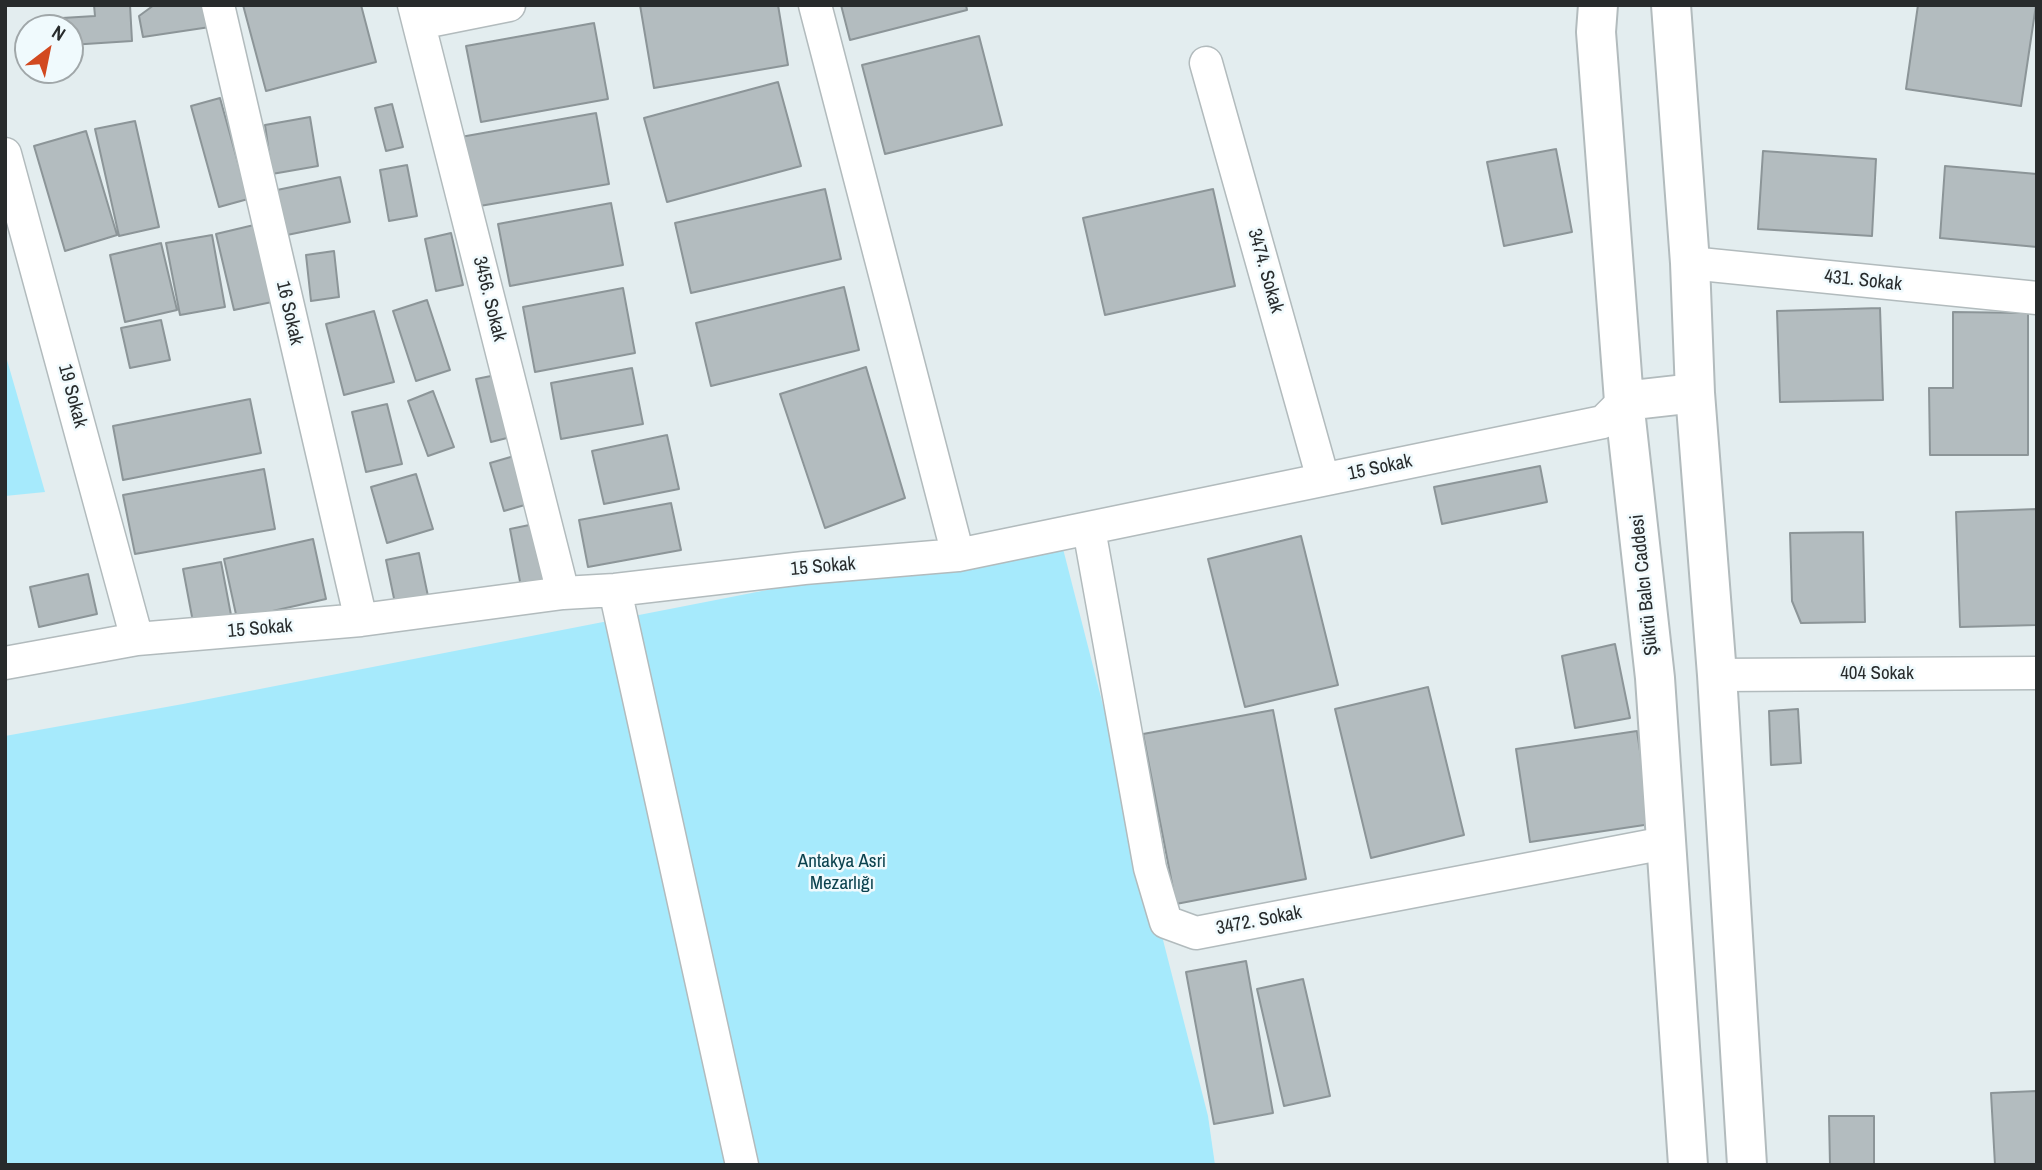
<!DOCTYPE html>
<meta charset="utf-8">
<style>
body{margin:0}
#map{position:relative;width:2042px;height:1170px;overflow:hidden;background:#e3edef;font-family:"Archivo Narrow",sans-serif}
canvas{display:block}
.frame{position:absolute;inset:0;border:7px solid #282b2c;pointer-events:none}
.north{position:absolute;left:14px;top:14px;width:70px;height:70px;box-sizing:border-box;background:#f0fafd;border:2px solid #a0a7a9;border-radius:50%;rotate:32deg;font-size:19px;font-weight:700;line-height:28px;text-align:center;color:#282b2c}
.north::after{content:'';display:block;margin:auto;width:24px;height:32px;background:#d24920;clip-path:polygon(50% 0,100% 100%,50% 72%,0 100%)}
</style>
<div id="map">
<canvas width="2042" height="1170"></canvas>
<div class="frame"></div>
<div class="north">N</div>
</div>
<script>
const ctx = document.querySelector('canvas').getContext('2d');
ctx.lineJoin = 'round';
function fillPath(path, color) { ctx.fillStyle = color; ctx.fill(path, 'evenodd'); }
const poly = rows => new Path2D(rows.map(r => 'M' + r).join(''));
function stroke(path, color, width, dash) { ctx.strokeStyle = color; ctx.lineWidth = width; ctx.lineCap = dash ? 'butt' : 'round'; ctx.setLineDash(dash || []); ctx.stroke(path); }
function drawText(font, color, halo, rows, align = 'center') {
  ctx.font = font + ' "Archivo Narrow",sans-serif'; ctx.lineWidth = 5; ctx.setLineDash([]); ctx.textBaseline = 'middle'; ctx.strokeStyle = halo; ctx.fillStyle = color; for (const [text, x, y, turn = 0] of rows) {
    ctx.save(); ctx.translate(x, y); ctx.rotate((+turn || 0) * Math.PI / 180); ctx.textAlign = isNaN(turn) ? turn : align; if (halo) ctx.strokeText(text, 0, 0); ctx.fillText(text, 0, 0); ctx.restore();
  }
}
fillPath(poly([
 [5,353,45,492,5,496],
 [1059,533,1208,1116,1215,1165,5,1165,5,736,183,704]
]), '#a6eafc');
const building = poly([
 [94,5,130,5,132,41,70,45,70,28,62,28,62,18,95,16,94,5],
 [154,5,207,5,210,27,143,37,139,16,154,5],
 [243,5,361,5,376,62,266,91,243,5],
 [640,5,778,5,788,65,654,88,640,5],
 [841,5,966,5,967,10,850,40,841,5],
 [1918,5,2036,5,2021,106,1906,89,1918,5],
 [594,23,608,99,481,122,466,46,594,23],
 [979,36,1002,125,885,154,862,65,979,36],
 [778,82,801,166,667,202,644,118,778,82],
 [220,98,248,199,219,207,191,106,220,98],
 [392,104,403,147,386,151,375,108,392,104],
 [596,113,609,184,468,208,455,138,596,113],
 [310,117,318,166,272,174,265,125,310,117],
 [135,121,159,227,119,236,95,129,135,121],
 [86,131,117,235,65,251,34,146,86,131],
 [1556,149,1572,232,1504,246,1487,162,1556,149],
 [1763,151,1876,159,1872,236,1758,229,1763,151],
 [407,165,417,216,389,221,380,170,407,165],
 [1945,166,2037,174,2037,247,1940,238,1945,166],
 [340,177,350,222,287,235,277,190,340,177],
 [825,189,841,259,691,293,675,223,825,189],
 [1213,189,1235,286,1105,315,1083,218,1213,189],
 [611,203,623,265,510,286,498,224,611,203],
 [254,225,272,302,234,310,216,234,254,225],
 [451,233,463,285,436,291,425,239,451,233],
 [212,235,225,307,180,315,166,243,212,235],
 [161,243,177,310,125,322,110,255,161,243],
 [334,251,339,297,311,301,306,255,334,251],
 [844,287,859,350,711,386,696,323,844,287],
 [623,288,635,353,535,372,523,307,623,288],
 [427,300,450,370,416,381,393,311,427,300],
 [1880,308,1883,400,1780,402,1777,311,1880,308],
 [374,311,394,382,344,395,326,324,374,311],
 [1953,312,2028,313,2028,455,1930,455,1929,388,1953,388,1953,312],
 [161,320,170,360,130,368,121,328,161,320],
 [866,367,905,498,825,528,780,394,866,367],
 [632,368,643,424,561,439,551,383,632,368],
 [496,375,511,437,491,442,476,379,496,375],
 [433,391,454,447,428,456,408,401,433,391],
 [250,399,261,453,123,480,113,426,250,399],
 [387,404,402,464,366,472,352,412,387,404],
 [667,435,679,489,604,504,592,451,667,435],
 [521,454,535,502,504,511,490,463,521,454],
 [1540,466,1547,502,1442,524,1434,487,1540,466],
 [264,469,275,529,135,554,123,495,264,469],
 [416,474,433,529,387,543,371,487,416,474],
 [671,503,681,550,588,567,579,520,671,503],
 [2037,509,2037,625,1960,627,1956,512,2037,509],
 [539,523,552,587,522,592,510,529,539,523],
 [1863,532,1865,622,1801,623,1792,601,1790,533,1863,532],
 [1301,536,1338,685,1245,707,1208,559,1301,536],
 [313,539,326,599,237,619,224,559,313,539],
 [419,553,429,601,396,608,386,560,419,553],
 [221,562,231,615,193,622,183,569,221,562],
 [88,574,97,614,39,627,30,587,88,574],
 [1615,644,1630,718,1575,728,1562,656,1615,644],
 [1428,687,1464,835,1371,858,1335,709,1428,687],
 [1798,709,1801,763,1771,765,1769,711,1798,709],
 [1273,710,1306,879,1176,904,1143,734,1273,710],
 [1637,731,1651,824,1530,842,1516,749,1637,731],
 [1246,961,1273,1113,1214,1124,1186,972,1246,961],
 [1303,979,1330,1096,1284,1106,1257,989,1303,979],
 [2037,1091,2037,1165,1995,1165,1991,1093,2037,1091],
 [1829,1116,1874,1116,1874,1165,1830,1165,1829,1116]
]);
fillPath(building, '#b3bcbf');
stroke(building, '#8c9598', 2);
const minor = poly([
 [218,5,361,620],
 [414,5,563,593],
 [815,5,958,555],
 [419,23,509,5],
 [1206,63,1323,479],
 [5,154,137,639],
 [1690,263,2037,298],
 [1089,529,1150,868,1166,922,1196,933,1665,843],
 [615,590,742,1165],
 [5,663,137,639,361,620,563,593,615,590,804,568,958,555,1603,422,1624,401],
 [1717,675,2037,673]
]);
const tertiary = poly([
 [1598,5,1596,32,1624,401,1655,678,1688,1165],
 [1671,5,1690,263,1695,393,1717,675,1747,1165],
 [1624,401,1695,393]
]);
stroke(minor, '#b2bbbd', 35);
stroke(tertiary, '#b2bbbd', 42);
stroke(minor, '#fff', 32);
stroke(tertiary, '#fff', 38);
drawText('19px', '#282b2c', '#f0fafd', [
 ["3474. Sokak",1265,271,74],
 ["431. Sokak",1863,281,6],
 ["3456. Sokak",489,299,76],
 ["16 Sokak",289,313,77],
 ["19 Sokak",72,396,75],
 ["15 Sokak",1380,468,-12],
 ["15 Sokak",823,567,-5],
 ["Şükrü Balcı Caddesi",1645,585,-96],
 ["15 Sokak",260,629,-5],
 ["404 Sokak",1877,674],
 ["3472. Sokak",1259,921,-11]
]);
drawText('19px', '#0c434f', '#f0fafd', [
 ["Antakya Asri",842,862],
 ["Mezarlığı",842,884]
]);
</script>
